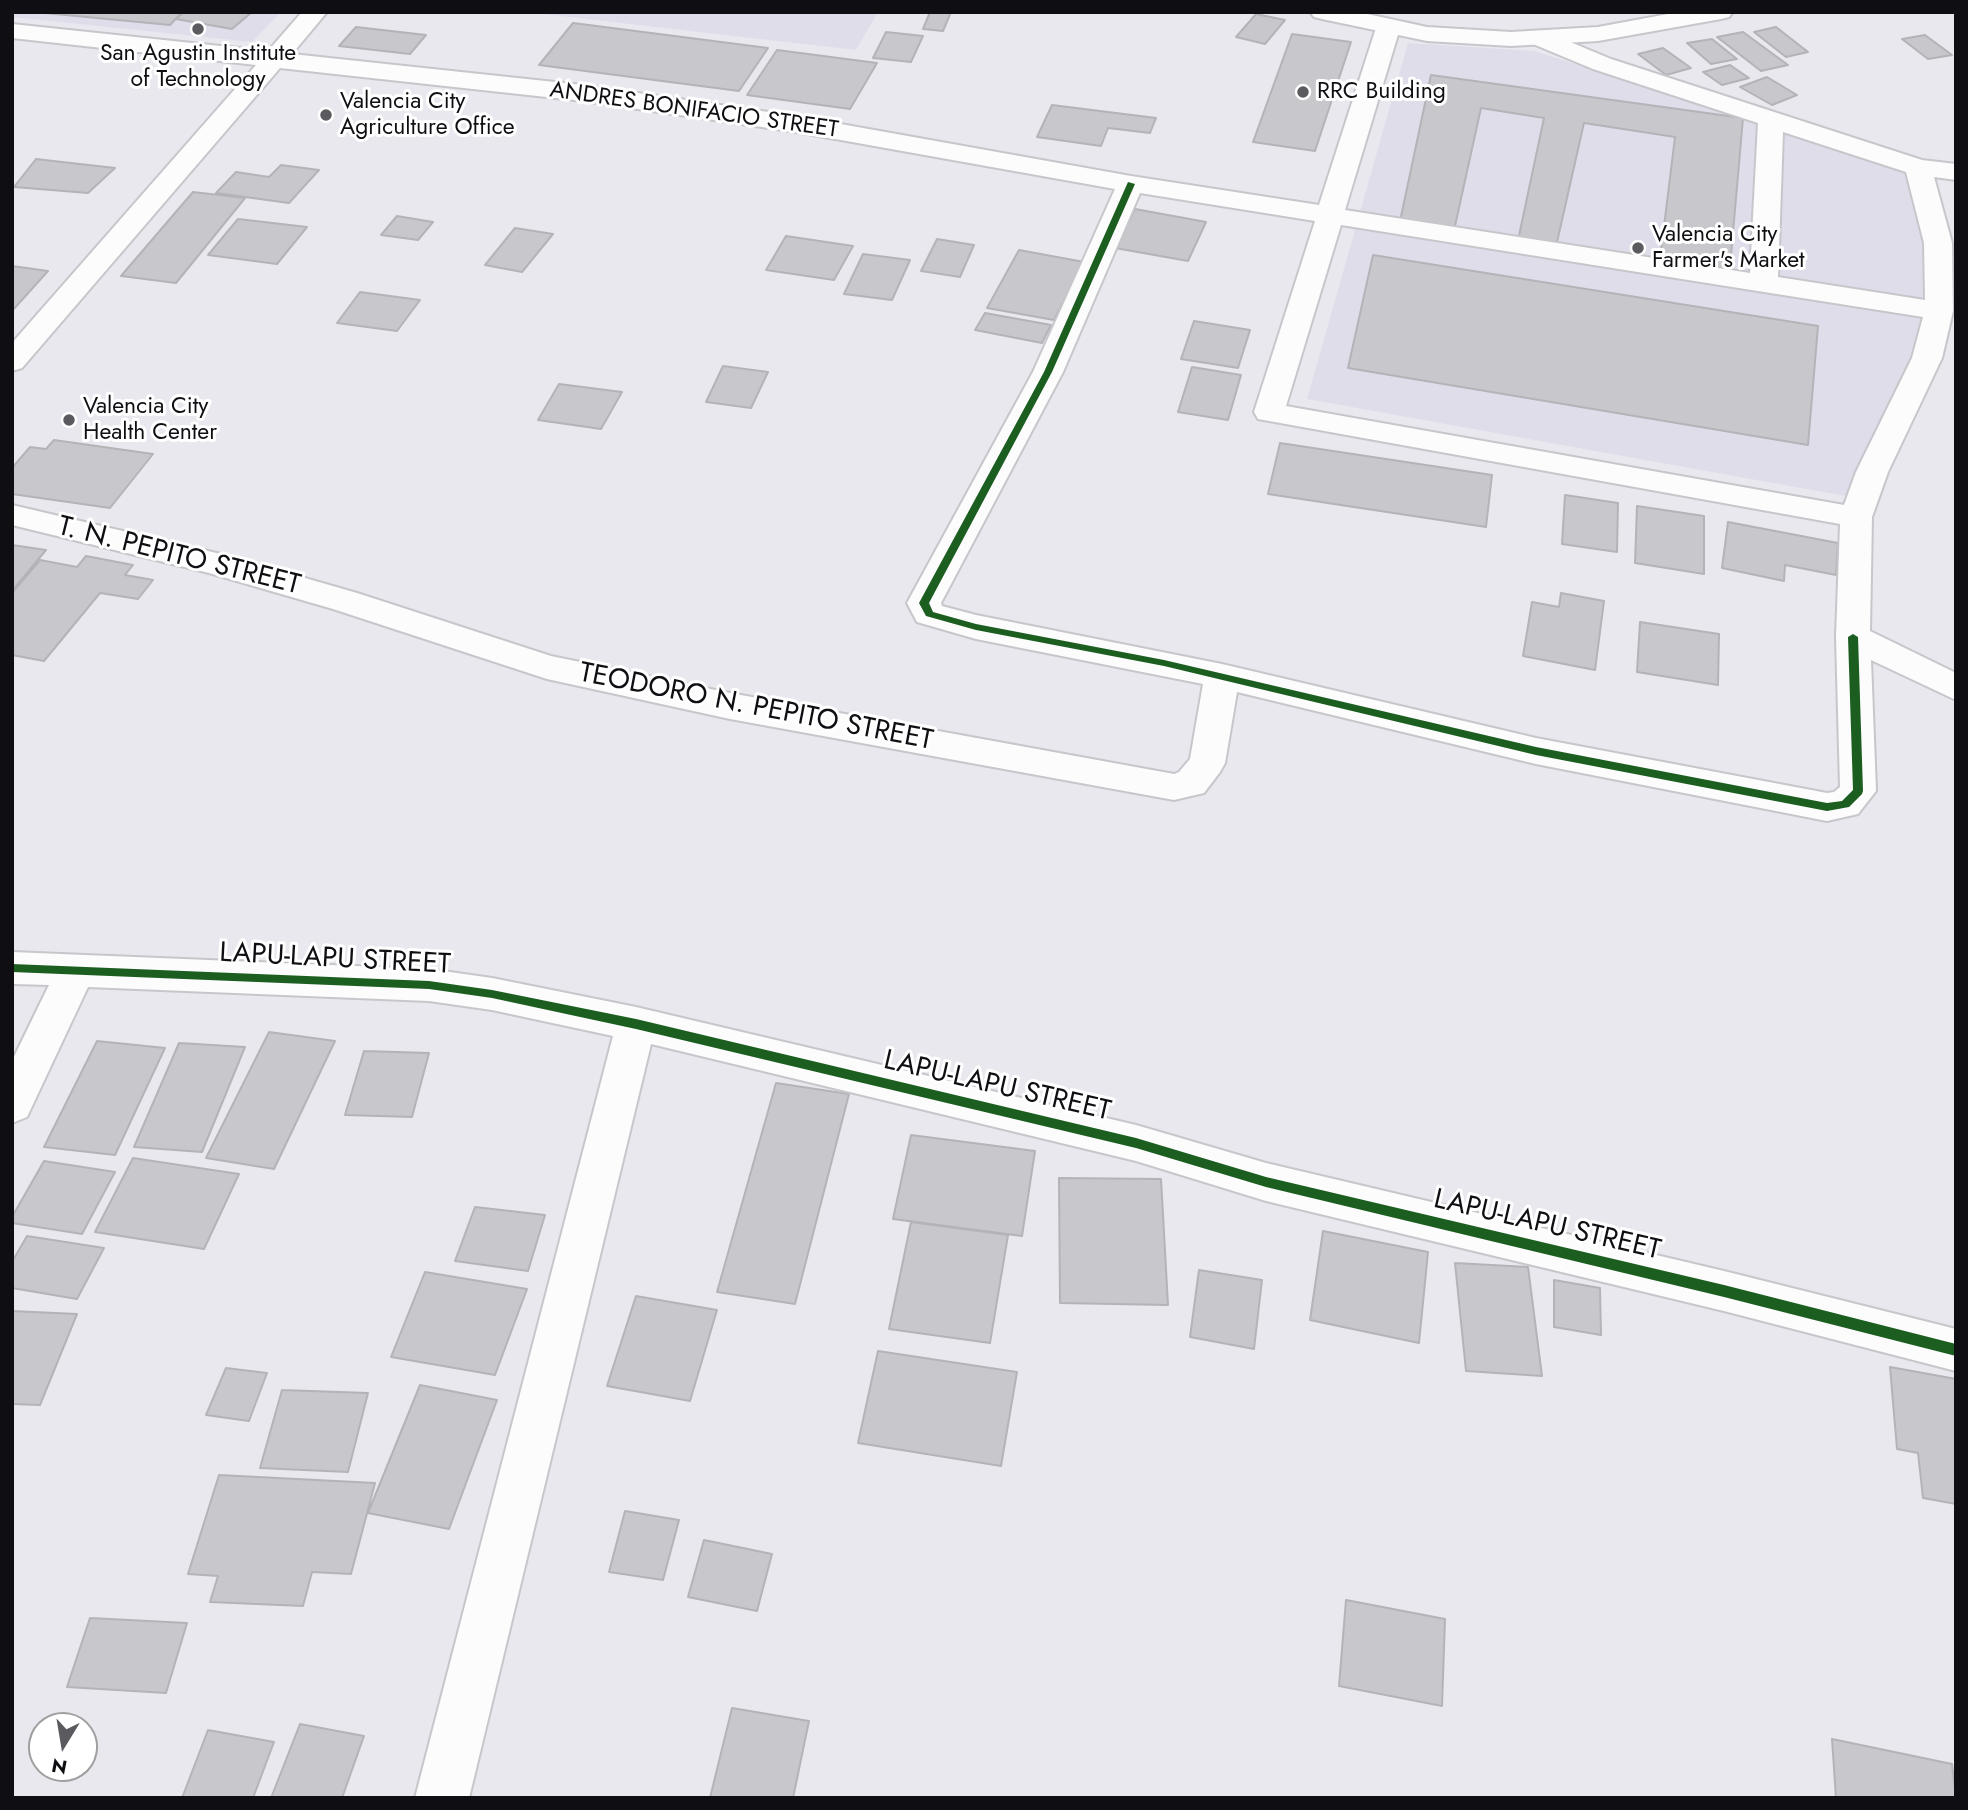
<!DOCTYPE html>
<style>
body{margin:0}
#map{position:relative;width:1968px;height:1810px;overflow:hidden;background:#e9e8ee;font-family:Jost,sans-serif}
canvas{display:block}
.frame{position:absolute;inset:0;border:14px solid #0f0e12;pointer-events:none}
.north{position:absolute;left:28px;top:1712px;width:70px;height:70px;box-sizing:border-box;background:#fff;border:2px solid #9f9fa0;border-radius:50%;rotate:191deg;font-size:19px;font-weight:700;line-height:28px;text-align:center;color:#0f0e12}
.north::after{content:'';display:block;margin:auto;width:24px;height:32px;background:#5b5a5f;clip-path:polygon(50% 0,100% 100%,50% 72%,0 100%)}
</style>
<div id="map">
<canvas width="1968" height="1810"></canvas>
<div class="frame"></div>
<div class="north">N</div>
</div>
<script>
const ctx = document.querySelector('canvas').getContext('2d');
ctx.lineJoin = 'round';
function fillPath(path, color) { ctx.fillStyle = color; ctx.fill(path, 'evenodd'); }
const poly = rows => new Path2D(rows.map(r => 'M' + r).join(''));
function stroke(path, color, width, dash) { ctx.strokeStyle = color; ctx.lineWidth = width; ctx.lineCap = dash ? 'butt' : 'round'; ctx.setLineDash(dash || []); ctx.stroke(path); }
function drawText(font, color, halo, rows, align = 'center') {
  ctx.font = font + ' Jost,sans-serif'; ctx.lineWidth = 6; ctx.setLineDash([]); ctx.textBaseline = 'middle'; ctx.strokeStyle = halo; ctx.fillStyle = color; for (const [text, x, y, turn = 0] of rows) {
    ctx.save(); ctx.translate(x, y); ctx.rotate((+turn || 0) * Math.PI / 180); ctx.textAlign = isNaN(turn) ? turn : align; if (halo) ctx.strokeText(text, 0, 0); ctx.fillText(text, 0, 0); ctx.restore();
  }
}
fillPath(poly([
 [12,12,281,12,252,42,12,17],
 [525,12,878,12,856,50],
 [1408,43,1534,51,1763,122,1907,171,1923,224,1930,272,1928,317,1913,357,1845,496,1307,399]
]), '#e0ddeb');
const building = poly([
 [34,12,182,12,170,25,34,12],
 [184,12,252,12,232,29,176,19,184,12],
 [930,12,951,12,943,31,923,29,930,12],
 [1256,14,1285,20,1265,44,1236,37,1256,14],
 [573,23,768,48,739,91,539,65,573,23],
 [356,27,426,35,410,54,339,46,356,27],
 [1776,27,1808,52,1786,57,1754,32,1776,27],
 [886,32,923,36,911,62,873,58,886,32],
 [1743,32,1788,65,1761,71,1717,37,1743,32],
 [1292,34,1351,42,1315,151,1253,142,1292,34],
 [1925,35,1952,55,1928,59,1902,39,1925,35],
 [1712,39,1737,59,1711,64,1687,43,1712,39],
 [1663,48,1691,68,1666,75,1638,54,1663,48],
 [777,50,877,63,850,109,747,95,777,50],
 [1730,65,1749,78,1722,85,1703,72,1730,65],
 [1431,75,1743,118,1729,278,1659,267,1675,137,1584,123,1555,251,1517,245,1544,118,1481,108,1453,235,1399,226,1431,75],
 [1767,77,1797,95,1772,105,1740,87,1767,77],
 [1052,105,1156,118,1150,133,1108,128,1101,146,1037,137,1052,105],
 [36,159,115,168,88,193,14,187,36,159],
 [281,165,319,170,289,203,216,193,236,172,269,177,281,165],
 [193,192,245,198,176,283,121,276,193,192],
 [1135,209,1206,222,1188,261,1115,248,1135,209],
 [397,216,433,222,418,240,381,235,397,216],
 [238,219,307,227,277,264,208,255,238,219],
 [515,228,553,234,522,272,485,265,515,228],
 [786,236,853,246,834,280,766,270,786,236],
 [937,239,974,245,960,277,921,271,937,239],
 [1019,250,1084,262,1054,320,987,308,1019,250],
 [863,254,910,260,892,300,844,294,863,254],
 [1373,255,1818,326,1808,445,1348,368,1373,255],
 [12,266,48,271,12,311,12,266],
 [360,292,420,300,397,331,337,323,360,292],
 [985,313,1051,325,1042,343,975,330,985,313],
 [1194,321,1250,330,1238,368,1181,359,1194,321],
 [723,366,768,372,751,408,706,402,723,366],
 [1192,367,1241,375,1228,420,1178,412,1192,367],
 [559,384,622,392,601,429,538,420,559,384],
 [54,440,153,454,110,508,12,494,12,468,30,447,46,449,54,440],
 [1280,443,1492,475,1486,527,1268,494,1280,443],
 [1565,495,1618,503,1617,552,1562,544,1565,495],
 [1637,506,1704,516,1704,574,1635,563,1637,506],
 [1728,522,1838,543,1836,575,1785,565,1784,581,1722,568,1728,522],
 [12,545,46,550,12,591,12,545],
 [86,556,133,565,125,575,153,580,138,599,100,593,44,661,12,655,12,593,40,560,77,567,86,556],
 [1561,593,1604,601,1595,670,1523,656,1532,602,1559,607,1561,593],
 [1640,622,1719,634,1718,685,1637,672,1640,622],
 [269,1032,335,1041,274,1169,206,1158,269,1032],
 [97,1041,165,1048,115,1155,44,1147,97,1041],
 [179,1043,245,1047,202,1152,134,1147,179,1043],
 [364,1051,429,1053,412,1117,345,1115,364,1051],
 [776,1083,849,1094,795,1304,717,1292,776,1083],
 [911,1135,1035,1151,1022,1236,893,1219,911,1135],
 [133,1158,239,1174,204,1249,95,1232,133,1158],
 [44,1161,115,1172,82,1234,12,1223,12,1217,44,1161],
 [1059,1178,1161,1179,1168,1305,1060,1303,1059,1178],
 [475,1207,545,1215,528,1271,455,1261,475,1207],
 [911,1222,1008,1235,990,1343,889,1329,911,1222],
 [1323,1231,1428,1252,1419,1343,1310,1320,1323,1231],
 [27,1236,104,1248,77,1299,12,1288,12,1262,27,1236],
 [1455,1263,1528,1267,1542,1376,1466,1371,1455,1263],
 [1199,1270,1262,1280,1254,1349,1190,1337,1199,1270],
 [425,1272,527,1289,495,1375,391,1357,425,1272],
 [1554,1280,1600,1288,1601,1335,1554,1327,1554,1280],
 [636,1296,717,1310,690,1401,607,1386,636,1296],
 [12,1311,77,1314,40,1405,12,1404,12,1311],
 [878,1351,1017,1372,1001,1466,858,1443,878,1351],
 [1890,1367,1956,1379,1956,1504,1923,1498,1918,1453,1897,1449,1890,1367],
 [226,1368,267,1373,249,1421,206,1415,226,1368],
 [420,1385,497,1400,449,1529,368,1513,420,1385],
 [282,1390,368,1393,348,1472,260,1468,282,1390],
 [219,1475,375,1483,351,1574,312,1572,303,1606,210,1602,218,1576,188,1574,219,1475],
 [625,1511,679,1520,663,1580,609,1572,625,1511],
 [704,1540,772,1554,757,1611,688,1597,704,1540],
 [1346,1600,1445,1619,1442,1706,1339,1686,1346,1600],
 [90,1618,187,1623,166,1693,67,1687,90,1618],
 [732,1708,809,1721,793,1798,710,1798,732,1708],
 [300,1724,364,1736,342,1798,271,1798,300,1724],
 [208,1730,274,1742,253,1798,182,1798,208,1730],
 [1832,1739,1952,1764,1956,1798,1836,1798,1832,1739]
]);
fillPath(building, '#c8c7cc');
stroke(building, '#b4b3b8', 2);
const minor = poly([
 [302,12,327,12,292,54,583,85,796,116,1131,176,1319,205,1376,28,1379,23,1388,21,1397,23,1400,28,1345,210,1750,273,1758,123,1593,69,1533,44,1530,39,1533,34,1542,32,1551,34,1611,59,1922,160,1956,164,1956,180,1934,177,1952,243,1953,311,1942,358,1888,472,1872,517,1870,631,1956,673,1956,700,1871,660,1876,791,1858,814,1827,821,1536,764,1237,692,1225,763,1220,772,1204,793,1174,800,730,719,547,679,333,609,209,573,12,525,12,505,225,555,357,593,551,656,730,693,1174,774,1179,772,1190,759,1203,684,976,639,917,622,907,603,1033,372,1115,189,796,132,583,101,280,68,22,368,12,371,12,343,256,65,12,38,12,24,268,51,302,12],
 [1783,132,1906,172,1924,243,1925,300,1778,277,1783,132],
 [1140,193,1315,221,1254,412,1258,419,1840,524,1836,637,1840,787,1834,792,1827,793,1536,738,1222,664,976,615,942,606,941,603,1063,372,1140,193],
 [1341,225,1764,292,1923,317,1912,358,1856,472,1844,505,1286,406,1341,225],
 [12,952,429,969,492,978,636,1007,1136,1125,1266,1163,1724,1271,1956,1329,1956,1371,1724,1311,1266,1201,1136,1161,651,1044,469,1798,415,1798,613,1036,492,1010,429,1001,88,987,27,1117,12,1123,12,1061,49,985,12,984,12,952]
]);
const major = poly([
 [1310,12,1358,12,1427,27,1511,32,1598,27,1679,12,1733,12,1729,17,1721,19,1598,41,1511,46,1427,41,1322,19,1314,17,1310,12]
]);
stroke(minor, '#c7c6cb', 4);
stroke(major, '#c7c6cb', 4);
fillPath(minor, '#fcfcfc');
fillPath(major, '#fcfcfc');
fillPath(poly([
 [1128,182,1135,184,1052,372,929,603,933,612,976,624,1164,660,1536,747,1827,803,1842,801,1853,790,1848,637,1853,634,1858,637,1863,791,1862,794,1849,807,1827,811,1536,755,1164,666,976,630,926,616,919,603,1044,372,1128,182],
 [12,964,429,981,492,990,636,1019,1136,1138,1266,1177,1724,1285,1956,1344,1956,1356,1724,1297,1266,1187,1136,1148,636,1029,492,998,429,989,12,972,12,964]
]), '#1b5e20');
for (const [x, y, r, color] of [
 [198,29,7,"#5b5a5f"],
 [1303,92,7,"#5b5a5f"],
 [326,115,7,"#5b5a5f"],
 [1638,248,7,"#5b5a5f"],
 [69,420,7,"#5b5a5f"]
]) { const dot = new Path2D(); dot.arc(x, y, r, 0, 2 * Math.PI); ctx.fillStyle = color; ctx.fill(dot); stroke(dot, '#fff', 2.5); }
drawText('23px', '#0f0e12', '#fff', [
 ["San Agustin Institute",198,54,"center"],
 ["of Technology",198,80,"center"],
 ["RRC Building",1317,92],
 ["Valencia City",340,102],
 ["Agriculture Office",340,128],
 ["Valencia City",1652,235],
 ["Farmer's Market",1652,261],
 ["Valencia City",83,407],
 ["Health Center",83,433]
], 'left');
drawText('23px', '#0f0e12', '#fff', [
 ["ANDRES BONIFACIO STREET",694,111,8]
]);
drawText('28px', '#0f0e12', '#fff', [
 ["T. N. PEPITO STREET",179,557,14],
 ["TEODORO N. PEPITO STREET",756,708,11],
 ["LAPU-LAPU STREET",335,960,3],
 ["LAPU-LAPU STREET",997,1087,13],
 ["LAPU-LAPU STREET",1547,1226,13]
]);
</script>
